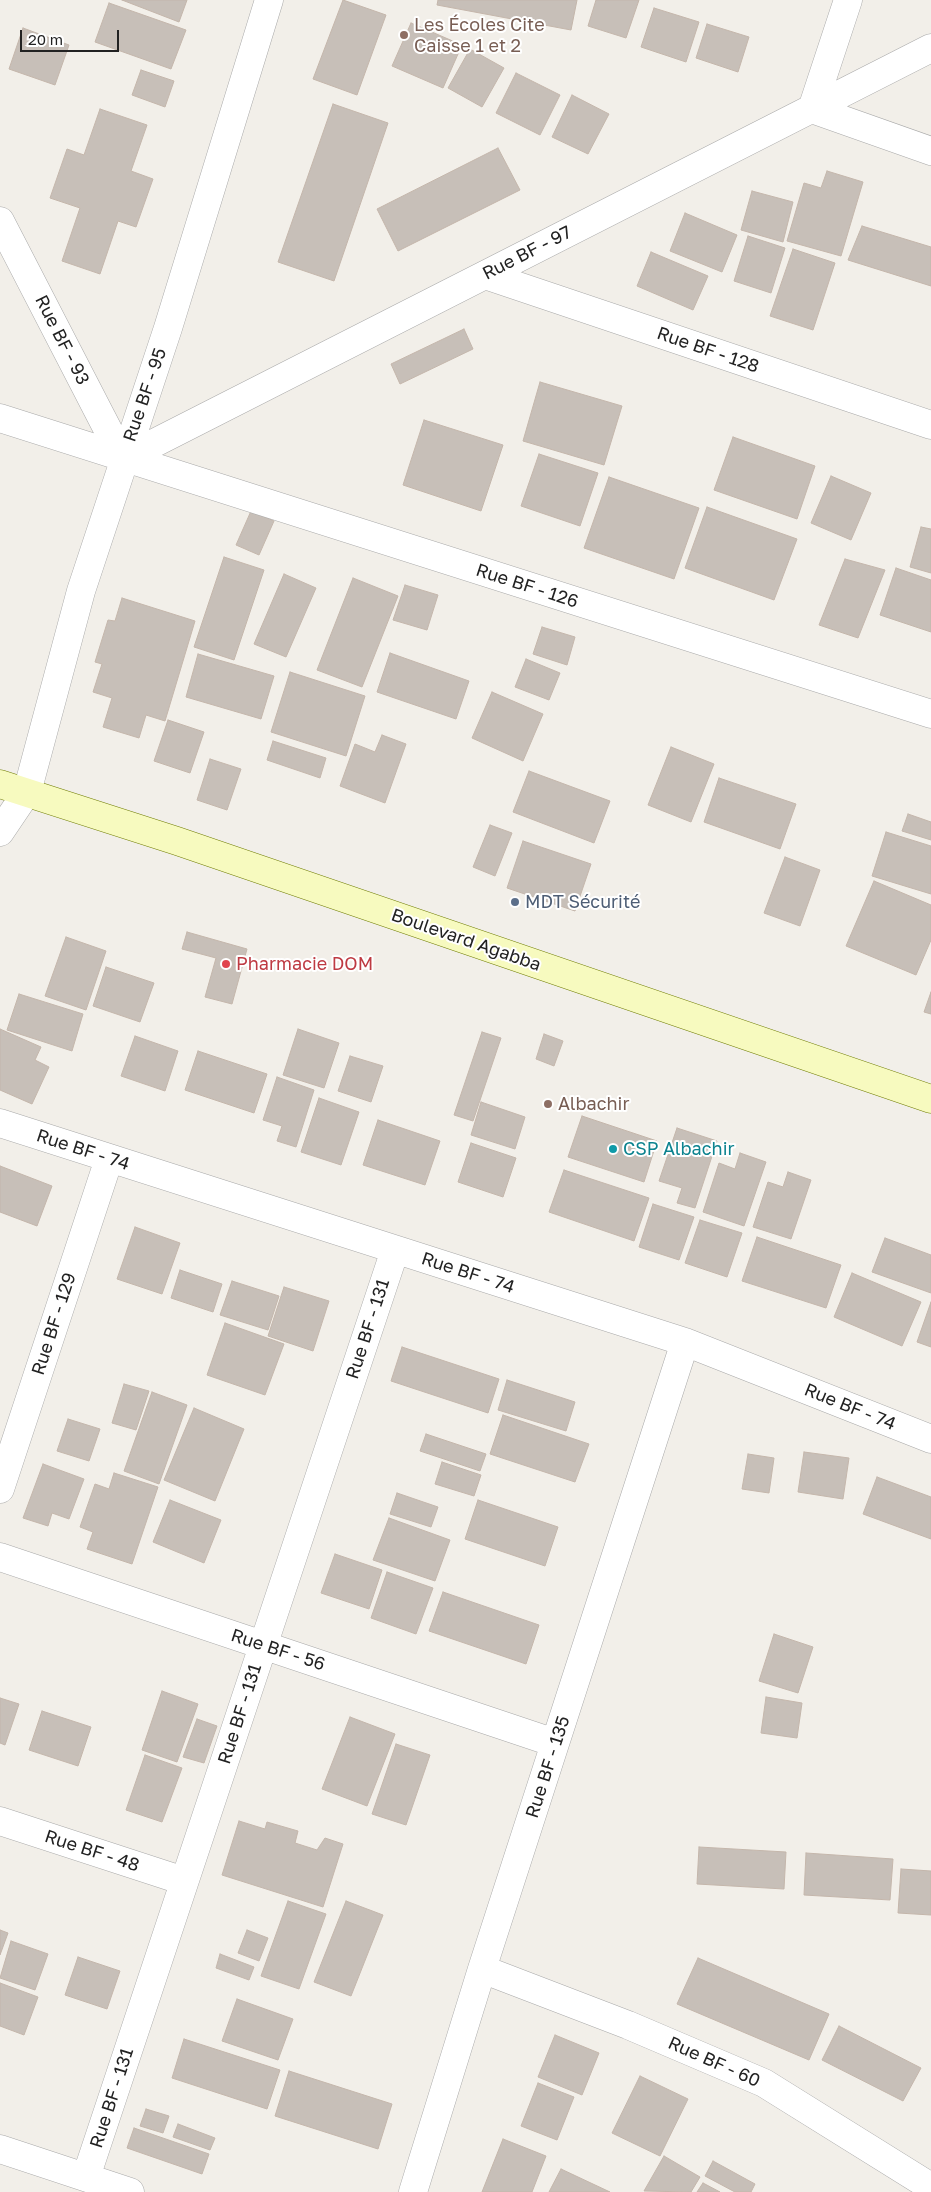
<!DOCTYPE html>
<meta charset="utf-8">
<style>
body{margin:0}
#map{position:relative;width:931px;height:2192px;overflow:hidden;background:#f2efe9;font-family:"Golos Text",sans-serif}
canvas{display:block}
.scale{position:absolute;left:20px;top:30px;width:99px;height:22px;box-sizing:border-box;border:2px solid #222;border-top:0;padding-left:6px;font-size:15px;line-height:18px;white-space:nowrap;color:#222;-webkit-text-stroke:4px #fff;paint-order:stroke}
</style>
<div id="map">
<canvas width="931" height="2192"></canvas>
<div class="scale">20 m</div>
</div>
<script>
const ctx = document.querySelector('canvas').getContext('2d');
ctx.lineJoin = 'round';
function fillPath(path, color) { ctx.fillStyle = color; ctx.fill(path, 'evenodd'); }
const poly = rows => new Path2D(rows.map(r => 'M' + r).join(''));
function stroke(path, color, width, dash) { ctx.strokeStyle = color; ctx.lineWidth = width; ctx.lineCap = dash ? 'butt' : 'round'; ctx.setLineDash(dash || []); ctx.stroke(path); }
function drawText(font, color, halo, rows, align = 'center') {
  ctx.font = font + ' "Golos Text",sans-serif'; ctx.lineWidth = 4; ctx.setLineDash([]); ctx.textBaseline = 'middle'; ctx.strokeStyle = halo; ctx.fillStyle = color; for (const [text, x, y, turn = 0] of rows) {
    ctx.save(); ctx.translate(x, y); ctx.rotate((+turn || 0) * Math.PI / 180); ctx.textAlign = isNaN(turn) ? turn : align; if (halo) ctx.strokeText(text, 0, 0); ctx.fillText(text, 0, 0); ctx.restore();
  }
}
const building = poly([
 [122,0,187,0,179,22,122,0],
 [343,0,386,15,357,95,313,79,343,0],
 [438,0,577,0,571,30,437,5,438,0],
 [596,0,639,0,626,38,588,26,596,0],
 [109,3,186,30,171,69,95,42,109,3],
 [654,8,699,22,686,62,641,47,654,8],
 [411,23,462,45,443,88,392,66,411,23],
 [707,24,749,37,738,72,696,58,707,24],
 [23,28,69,45,55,85,9,69,23,28],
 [470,49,504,68,482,107,448,88,470,49],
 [141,70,174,81,165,107,132,95,141,70],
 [516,73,560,95,540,135,496,113,516,73],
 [572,95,609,114,588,154,552,137,572,95],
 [333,104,388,123,334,281,278,262,333,104],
 [100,109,147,125,131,171,153,179,136,227,118,221,100,274,62,261,80,208,50,198,67,149,84,155,100,109],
 [498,148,520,190,398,251,377,209,498,148],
 [827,171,863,182,841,256,787,241,804,183,821,188,827,171],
 [752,191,793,202,783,242,741,230,752,191],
 [685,213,737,235,722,272,670,251,685,213],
 [862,226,931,247,931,286,848,260,862,226],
 [748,236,785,248,771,293,734,281,748,236],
 [793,249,835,263,813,330,770,316,793,249],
 [651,252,708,276,693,310,637,286,651,252],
 [464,329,473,349,400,384,391,364,464,329],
 [540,382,622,406,604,465,523,441,540,382],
 [424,420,503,445,481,511,403,485,424,420],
 [733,437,815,466,797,519,714,490,733,437],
 [539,454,598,473,580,526,521,506,539,454],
 [831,476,871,493,851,540,811,523,831,476],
 [609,477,699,508,674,579,584,548,609,477],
 [707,507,797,539,774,600,685,568,707,507],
 [251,511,274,521,259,555,236,545,251,511],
 [921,527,931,529,931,573,910,567,921,527],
 [224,557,264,570,234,660,194,647,224,557],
 [845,559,885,570,858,638,819,625,845,559],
 [896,568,931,580,931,632,880,615,896,568],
 [284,574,316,588,286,657,254,644,284,574],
 [353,578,398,596,362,687,317,670,353,578],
 [405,585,438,595,427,630,393,620,405,585],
 [122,598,195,621,165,721,146,715,139,738,103,727,112,698,93,692,102,664,95,662,108,620,115,621,122,598],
 [542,627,575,637,567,665,533,654,542,627],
 [390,653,469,681,456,719,377,692,390,653],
 [198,654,274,676,261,719,186,697,198,654],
 [526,659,560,673,549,700,515,687,526,659],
 [290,672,365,696,346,756,271,732,290,672],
 [492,692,543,714,523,761,472,738,492,692],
 [168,720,204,732,190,773,154,761,168,720],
 [382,735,406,744,385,803,340,786,355,744,375,752,382,735],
 [273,741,326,758,320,778,267,760,273,741],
 [671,747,714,764,691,822,648,805,671,747],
 [210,759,241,769,227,810,197,800,210,759],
 [529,771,610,801,594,843,513,812,529,771],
 [719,778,796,804,780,849,704,822,719,778],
 [908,814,931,822,931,840,902,831,908,814],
 [490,825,512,833,495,876,473,867,490,825],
 [886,832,931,846,931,894,872,876,886,832],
 [523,841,591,864,575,911,507,888,523,841],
 [785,857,820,870,800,926,764,913,785,857],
 [874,881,931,905,931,940,916,975,846,946,874,881],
 [187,932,247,949,232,1004,205,997,216,958,182,949,187,932],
 [66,937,106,951,86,1010,45,996,66,937],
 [106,967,154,983,140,1022,93,1006,106,967],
 [931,992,931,1014,924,1012,931,992],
 [19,994,83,1014,72,1051,7,1030,19,994],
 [0,1029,41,1047,35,1060,49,1067,32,1104,0,1090,0,1029],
 [298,1029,339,1043,324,1088,283,1075,298,1029],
 [482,1032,501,1038,473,1121,454,1115,482,1032],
 [544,1034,563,1041,554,1066,536,1059,544,1034],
 [135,1036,178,1051,165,1091,121,1076,135,1036],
 [198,1051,267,1074,254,1113,185,1090,198,1051],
 [350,1056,383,1066,371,1102,338,1091,350,1056],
 [277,1077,314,1090,296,1147,277,1141,282,1126,263,1120,277,1077],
 [319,1098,359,1112,341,1165,301,1152,319,1098],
 [481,1102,525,1117,515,1149,471,1135,481,1102],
 [582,1116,657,1141,644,1182,568,1157,582,1116],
 [378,1120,440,1141,425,1185,363,1165,378,1120],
 [677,1128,717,1141,695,1208,677,1203,682,1188,659,1181,677,1128],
 [471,1143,516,1158,503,1197,458,1182,471,1143],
 [740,1153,766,1162,744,1226,703,1212,719,1163,735,1169,740,1153],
 [0,1166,52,1186,37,1226,0,1212,0,1166],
 [564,1170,649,1198,634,1241,549,1212,564,1170],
 [788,1172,811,1180,791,1239,753,1227,768,1182,783,1187,788,1172],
 [653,1204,694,1217,679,1260,639,1247,653,1204],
 [700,1220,742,1233,727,1277,685,1263,700,1220],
 [135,1227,180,1243,162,1294,117,1279,135,1227],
 [757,1237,841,1265,826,1308,742,1281,757,1237],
 [885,1238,931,1255,931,1293,872,1272,885,1238],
 [180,1270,222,1284,213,1312,171,1298,180,1270],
 [852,1273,921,1302,902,1346,834,1317,852,1273],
 [232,1281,279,1296,268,1330,220,1315,232,1281],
 [284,1287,329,1301,313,1351,268,1336,284,1287],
 [931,1302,931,1347,917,1342,931,1302],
 [225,1323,284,1344,265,1395,207,1375,225,1323],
 [402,1347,499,1379,488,1413,391,1381,402,1347],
 [507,1380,575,1402,566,1431,498,1410,507,1380],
 [124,1384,149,1391,136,1430,112,1423,124,1384],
 [152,1392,187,1405,159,1484,124,1471,152,1392],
 [194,1408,244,1429,215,1501,164,1480,194,1408],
 [503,1415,589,1444,575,1482,490,1454,503,1415],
 [68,1419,100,1429,89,1461,57,1451,68,1419],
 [426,1434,486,1454,480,1471,420,1451,426,1434],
 [804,1452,849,1458,843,1499,798,1492,804,1452],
 [748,1454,774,1458,769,1493,742,1489,748,1454],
 [442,1462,481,1475,474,1496,435,1484,442,1462],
 [43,1464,84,1479,69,1519,52,1513,48,1526,23,1518,43,1464],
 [114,1473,158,1487,132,1564,87,1549,93,1532,80,1527,95,1484,109,1489,114,1473],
 [877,1477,931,1497,931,1539,863,1514,877,1477],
 [397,1493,438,1507,431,1527,390,1514,397,1493],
 [170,1500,221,1520,204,1563,153,1542,170,1500],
 [478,1500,558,1527,545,1566,465,1539,478,1500],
 [389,1518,450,1540,435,1581,373,1560,389,1518],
 [335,1554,382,1570,369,1609,321,1593,335,1554],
 [387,1572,433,1588,416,1634,371,1618,387,1572],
 [443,1592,539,1625,526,1664,429,1631,443,1592],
 [774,1634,813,1647,798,1693,759,1681,774,1634],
 [162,1691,198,1704,177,1762,142,1750,162,1691],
 [766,1697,802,1703,797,1738,761,1733,766,1697],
 [0,1698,19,1704,5,1745,0,1743,0,1698],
 [42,1711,91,1727,78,1766,29,1750,42,1711],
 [350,1717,395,1734,367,1806,322,1789,350,1717],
 [197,1719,217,1726,204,1763,183,1757,197,1719],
 [396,1744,430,1755,406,1825,372,1814,396,1744],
 [145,1755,182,1768,162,1822,126,1810,145,1755],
 [239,1821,265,1829,267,1822,298,1831,295,1843,317,1850,325,1838,343,1844,323,1907,222,1875,239,1821],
 [699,1847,786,1852,784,1889,697,1884,699,1847],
 [806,1853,893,1859,890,1900,804,1895,806,1853],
 [901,1869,931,1871,931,1915,898,1913,901,1869],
 [288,1901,326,1914,299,1989,261,1976,288,1901],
 [346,1901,383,1915,351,1996,314,1982,346,1901],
 [0,1930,8,1933,0,1955,0,1930],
 [247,1930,268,1938,259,1961,238,1953,247,1930],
 [11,1941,48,1954,35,1990,0,1978,11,1941],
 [220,1954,254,1967,249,1980,216,1968,220,1954],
 [78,1957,120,1971,107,2009,65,1995,78,1957],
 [698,1958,829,2014,809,2060,677,2004,698,1958],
 [0,1983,38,1997,24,2035,0,2026,0,1983],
 [237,1999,293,2019,278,2060,222,2041,237,1999],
 [839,2026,921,2068,903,2101,822,2060,839,2026],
 [555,2035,599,2053,582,2095,538,2077,555,2035],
 [184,2039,280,2070,267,2109,172,2078,184,2039],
 [289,2071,392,2104,378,2149,275,2116,289,2071],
 [640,2076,688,2099,660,2156,612,2133,640,2076],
 [538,2083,574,2097,557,2140,521,2126,538,2083],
 [146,2109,169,2116,163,2133,140,2126,146,2109],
 [178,2124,215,2138,210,2150,173,2137,178,2124],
 [134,2128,209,2154,202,2174,127,2148,134,2128],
 [503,2139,546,2156,532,2192,482,2192,503,2139],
 [664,2156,700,2177,691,2192,644,2191,664,2156],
 [713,2161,755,2184,751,2192,735,2192,705,2176,713,2161],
 [561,2169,610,2192,549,2192,561,2169],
 [703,2183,720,2192,697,2192,703,2183]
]);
fillPath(building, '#c7bfb8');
stroke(building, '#c4b6ab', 1);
const minor = poly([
 [848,0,812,109,931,151],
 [0,221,123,459],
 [485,275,931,425],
 [0,418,931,714],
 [123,459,931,48],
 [0,832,27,792,81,591,168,328,269,0],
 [0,1123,685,1342,931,1439],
 [0,1489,109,1159],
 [0,1557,555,1743],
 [0,1821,184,1881],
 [482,1969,628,2025,764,2083,931,2187],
 [0,2149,130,2192],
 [86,2177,395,1250],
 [413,2192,482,1969,685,1342]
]);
const secondary = poly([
 [0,784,177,841,931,1099]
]);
stroke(minor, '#a9a9a9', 29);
stroke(secondary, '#707d05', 29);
stroke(minor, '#fff', 28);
stroke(secondary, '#f7fabf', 28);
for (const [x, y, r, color] of [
 [404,35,5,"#8d6e63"],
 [515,902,5,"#5c6f8a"],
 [226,964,5,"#e0444e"],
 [548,1104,5,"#8d6e63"],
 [613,1149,5,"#0f9aa8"]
]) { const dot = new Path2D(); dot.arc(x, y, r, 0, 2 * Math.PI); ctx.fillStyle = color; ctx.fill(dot); stroke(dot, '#fff', 2); }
drawText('18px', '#785e54', '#fff', [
 ["Les Écoles Cite",414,25],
 ["Caisse 1 et 2",414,46],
 ["Albachir",558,1104]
], 'left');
drawText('18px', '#222', '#fff', [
 ["Rue BF - 97",527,253,-27],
 ["Rue BF - 93",62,340,63],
 ["Rue BF - 128",708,350,19],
 ["Rue BF - 95",145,395,-71],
 ["Rue BF - 126",527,586,18],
 ["Boulevard Agabba",466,940,19],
 ["Rue BF - 74",83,1150,18],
 ["Rue BF - 74",468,1273,18],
 ["Rue BF - 129",54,1324,-72],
 ["Rue BF - 131",368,1329,-72],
 ["Rue BF - 74",850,1407,22],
 ["Rue BF - 56",278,1650,18],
 ["Rue BF - 131",240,1714,-72],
 ["Rue BF - 135",548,1767,-72],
 ["Rue BF - 48",92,1851,18],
 ["Rue BF - 60",714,2062,24],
 ["Rue BF - 131",112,2098,-72]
]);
drawText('18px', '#4e5e75', '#fff', [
 ["MDT Sécurité",525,902]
], 'left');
drawText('18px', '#be3a42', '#fff', [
 ["Pharmacie DOM",236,964]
], 'left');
drawText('18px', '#0d838f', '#fff', [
 ["CSP Albachir",623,1149]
], 'left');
</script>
